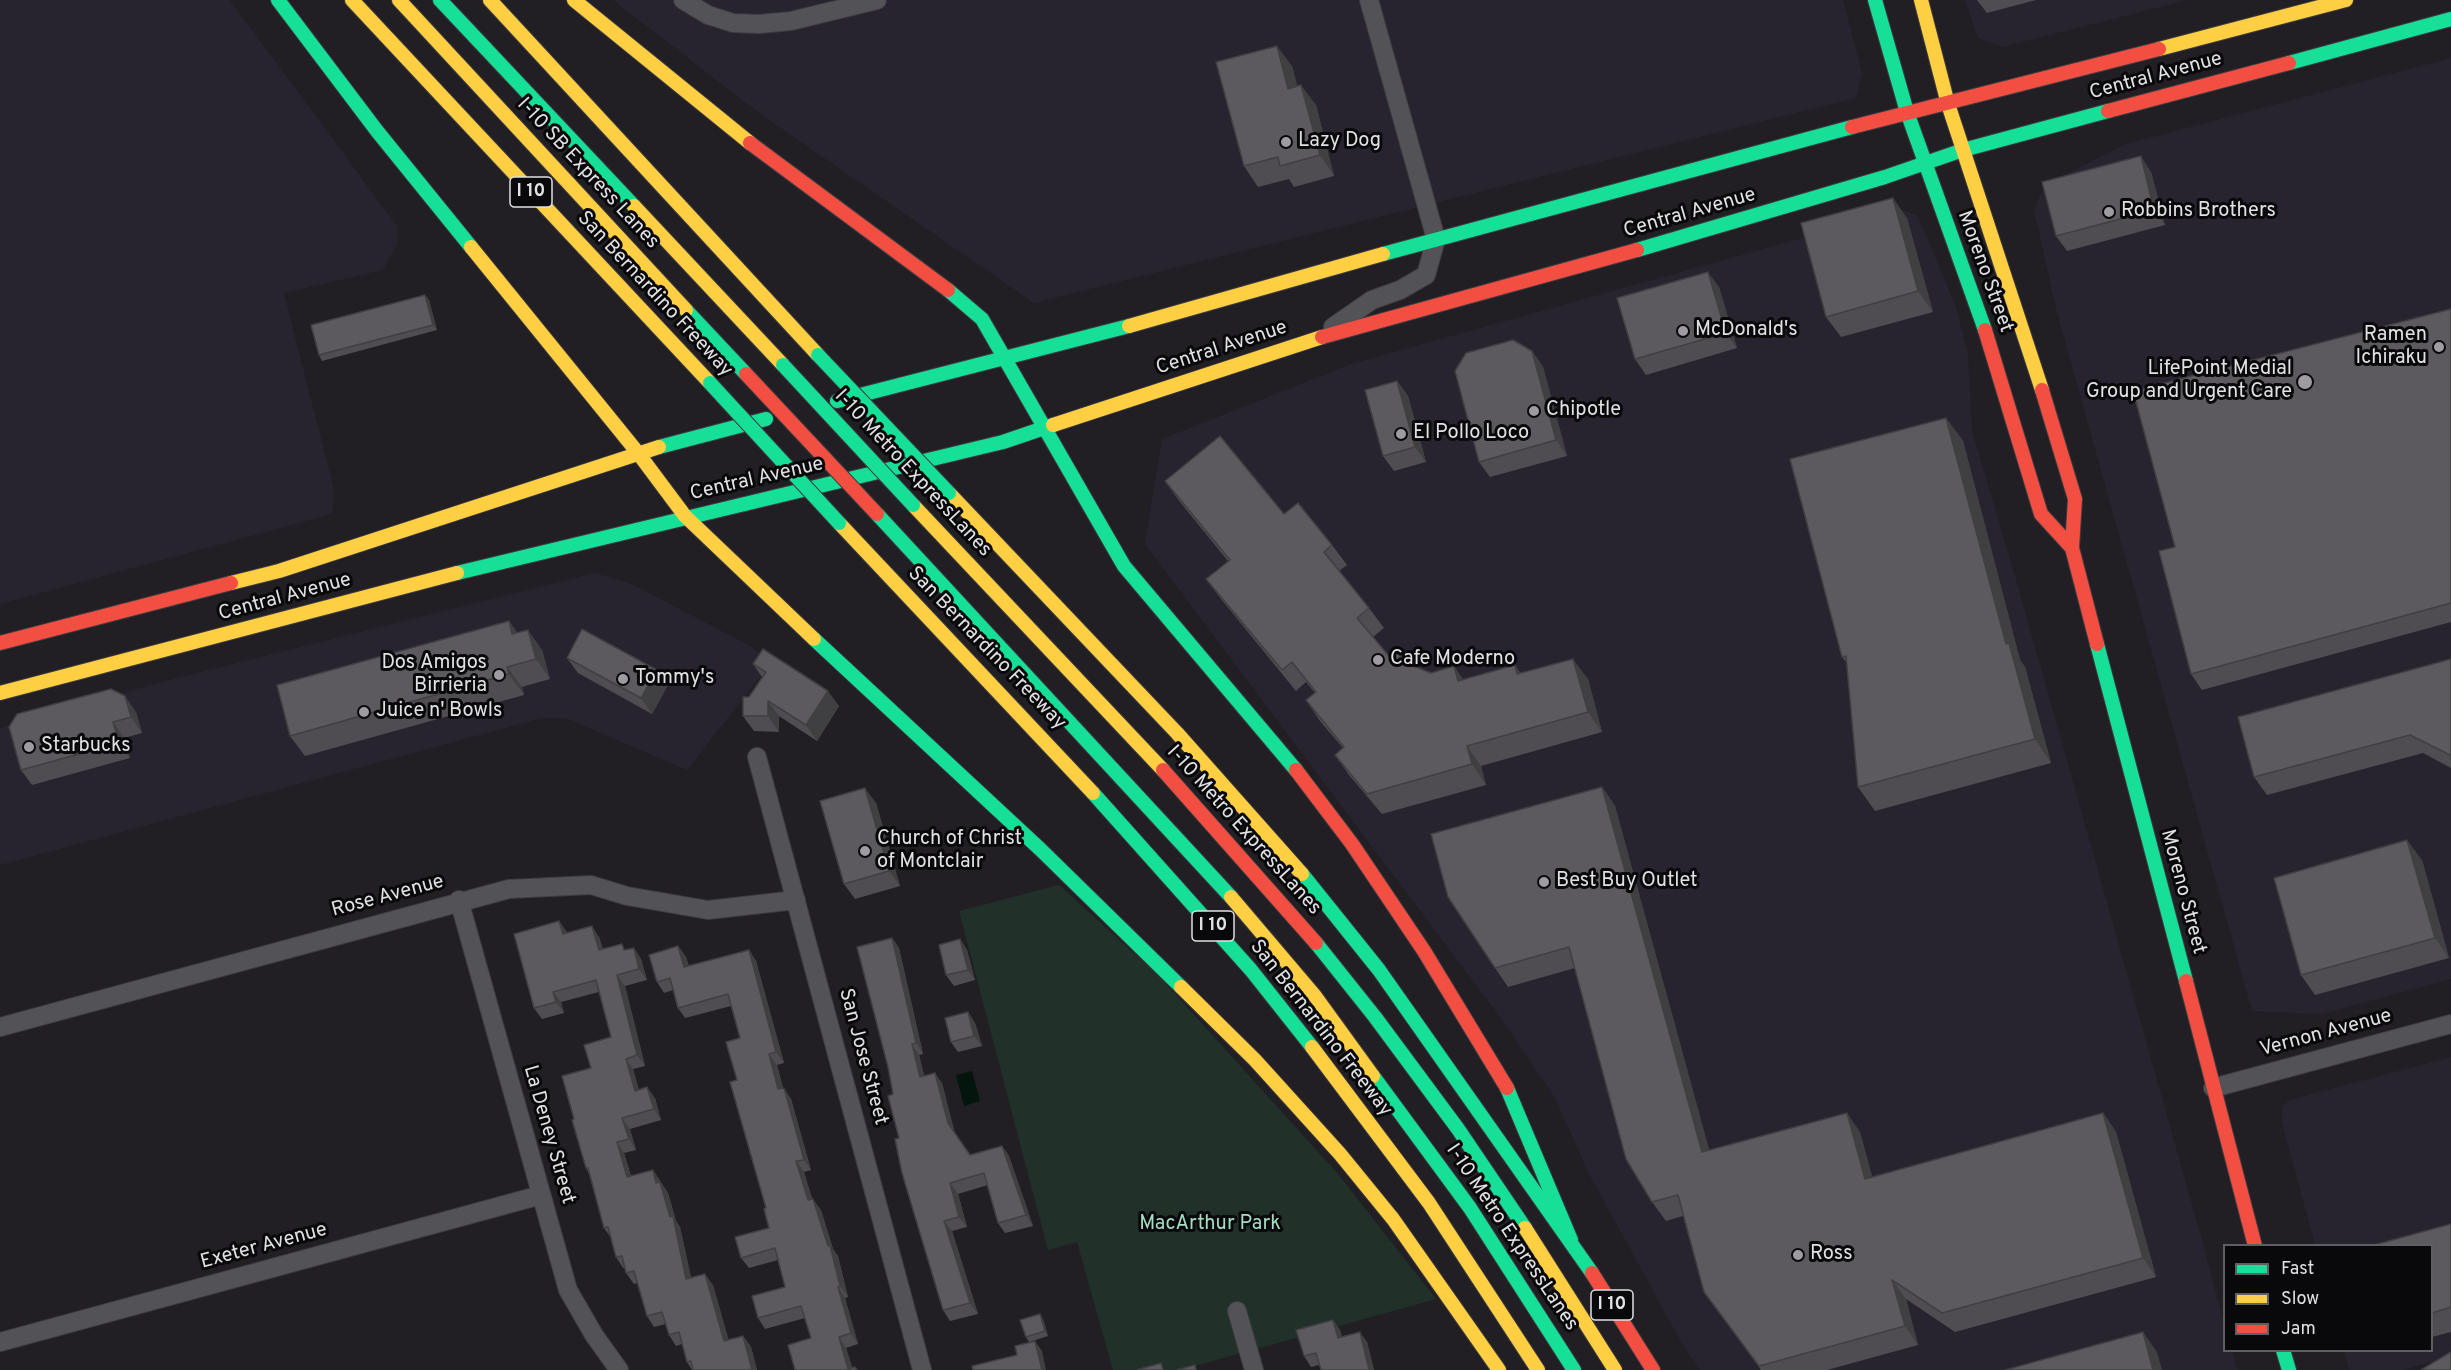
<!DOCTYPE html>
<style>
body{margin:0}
#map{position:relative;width:2451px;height:1370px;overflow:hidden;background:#211f24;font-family:Overpass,sans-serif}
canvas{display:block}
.legend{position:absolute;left:2223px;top:1244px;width:210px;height:108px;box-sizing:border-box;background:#09090c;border:2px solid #5f5f63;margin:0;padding:8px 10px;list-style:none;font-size:18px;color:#e1e0e5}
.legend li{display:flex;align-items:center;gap:12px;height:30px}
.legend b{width:30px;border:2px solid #5f5f63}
</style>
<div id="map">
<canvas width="2451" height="1370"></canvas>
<ul class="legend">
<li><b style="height:8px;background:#16e098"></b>Fast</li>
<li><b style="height:8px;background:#ffcf43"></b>Slow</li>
<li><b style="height:8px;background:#f24e42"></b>Jam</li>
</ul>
</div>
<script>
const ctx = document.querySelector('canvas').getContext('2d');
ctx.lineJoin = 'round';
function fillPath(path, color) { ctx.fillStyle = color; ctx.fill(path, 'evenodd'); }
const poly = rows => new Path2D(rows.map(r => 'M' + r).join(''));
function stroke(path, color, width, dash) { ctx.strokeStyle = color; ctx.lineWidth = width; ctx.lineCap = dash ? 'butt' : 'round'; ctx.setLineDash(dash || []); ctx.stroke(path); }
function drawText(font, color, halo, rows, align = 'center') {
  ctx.font = font + ' Overpass,sans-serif'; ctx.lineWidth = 6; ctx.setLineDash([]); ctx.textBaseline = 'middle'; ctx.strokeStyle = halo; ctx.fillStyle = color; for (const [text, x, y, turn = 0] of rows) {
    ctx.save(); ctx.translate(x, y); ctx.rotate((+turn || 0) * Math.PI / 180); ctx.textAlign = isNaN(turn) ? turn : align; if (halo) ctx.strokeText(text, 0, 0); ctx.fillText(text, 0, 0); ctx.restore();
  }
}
fillPath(poly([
 [0,0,230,0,397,226,398,242,383,270,284,293,334,490,332,514,0,604],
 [613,0,1843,0,1862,73,1856,98,1034,303,759,113],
 [1965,0,2188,0,2002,47,1978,38],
 [2451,58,2451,979,2322,1014,2252,1011,2056,309,2034,210,2040,195,2057,179,2126,144],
 [1903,210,1918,216,1956,307,1968,355,1972,431,2015,576,2204,1247,2224,1324,2224,1350,2232,1351,2237,1370,1700,1370,1685,1349,1589,1174,1555,1098,1501,1018,1145,544,1162,439,1351,364],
 [595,573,632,584,752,647,770,664,687,770,566,718,542,718,0,865,0,728,165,681],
 [2451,1057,2451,1357,2402,1370,2349,1370,2344,1351,2432,1350,2432,1246,2315,1245,2282,1123,2282,1107,2289,1100]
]), '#27242f');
fillPath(poly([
 [1059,885,1157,974,1338,1174,1436,1299,1180,1370,1113,1370,1077,1242,1048,1250,959,911]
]), '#21312a');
fillPath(poly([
 [972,1071,980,1101,964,1106,956,1075]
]), '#03150c');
const street = poly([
 [683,0,708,15,733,23,759,24,791,21,877,0],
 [1333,327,1372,300,1400,290,1426,275,1436,239,1369,0],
 [757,757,922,1370],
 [459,900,568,1290,594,1335,619,1370],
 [0,1027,509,889,591,885,627,896,708,910,796,900],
 [2213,1088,2451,1024],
 [1237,1311,1254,1370],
 [0,1342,541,1195]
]);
const fast = poly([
 [278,0,377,131,471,247],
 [440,0,634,206],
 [1875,0,1907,112,1985,330],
 [2289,63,2451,19],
 [1637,250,1885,177,1963,150,2108,111],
 [1383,254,1852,127],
 [948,290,982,319,1124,566,1296,770],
 [686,310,746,374],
 [837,401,1129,326],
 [659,447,766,419],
 [877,514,1231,897],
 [457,573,1003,442,1053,425],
 [814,639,1040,849,1181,987],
 [2097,644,2186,981],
 [1093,793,1251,970,1312,1047],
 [1302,874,1379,970,1592,1273],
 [1316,943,1375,1017,1458,1129,1525,1228],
 [1373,1076,1470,1208,1574,1370],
 [1507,1088,1571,1240],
 [2283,1350,2289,1370]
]);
const slow = poly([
 [352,0,710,383],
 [399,0,686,310],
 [490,0,818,355],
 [574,0,750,143],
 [1921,0,1948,104,2042,390],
 [2159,49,2346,0],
 [634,206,783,365],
 [471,247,638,453,685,516,814,639],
 [1129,326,1383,254],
 [1053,425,1322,337],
 [949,493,1177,733,1302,874],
 [913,505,1163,770],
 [839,523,1093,793],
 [231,583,279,571,659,447],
 [0,693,457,573],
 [1231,897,1315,996,1373,1076],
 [1181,987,1255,1060,1340,1154,1393,1219,1499,1370],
 [1312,1047,1429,1203,1538,1370],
 [1525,1228,1615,1370]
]);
const jam = poly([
 [2108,111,2289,63],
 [1852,127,2159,49],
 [750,143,948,290],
 [1985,330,2041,514,2072,548],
 [1322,337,1637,250],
 [2042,390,2075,499,2072,548,2097,644],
 [0,643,231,583],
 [1163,770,1316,943],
 [1296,770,1352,844,1424,951,1507,1088],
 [2186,981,2255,1246],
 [1592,1273,1653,1370]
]);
stroke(street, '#3d3c40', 20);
stroke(fast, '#3d3c40', 16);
stroke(slow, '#3d3c40', 16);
stroke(jam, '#3d3c40', 16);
stroke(street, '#535256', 18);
stroke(fast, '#16e098', 14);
stroke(slow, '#ffcf43', 14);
stroke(jam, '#f24e42', 14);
const fastBridge = poly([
 [818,355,949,493],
 [783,365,913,505],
 [710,383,839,523]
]);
const jamBridge = poly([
 [746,374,877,514]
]);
stroke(fastBridge, '#3d3c40', 16, []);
stroke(jamBridge, '#3d3c40', 16, []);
stroke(fastBridge, '#16e098', 14);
stroke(jamBridge, '#f24e42', 14);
fillPath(poly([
 [1977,0,2036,0,1987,13],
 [1292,66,1297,86,1316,105,1334,176,1294,187,1289,179,1258,187,1244,166],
 [2151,172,2165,225,2067,251,2056,236],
 [1907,218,1933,312,1841,337,1826,317],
 [1719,287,1737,348,1646,375,1635,359],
 [425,295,429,300,437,330,322,361,319,355],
 [2451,309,2451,622,2202,690,2191,674,2175,547],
 [1532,351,1543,367,1567,456,1490,477,1479,462],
 [1397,381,1408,396,1426,462,1394,471,1383,456],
 [1946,418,1963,441,2020,660,2025,667,2051,763,1875,811,1858,787,1847,663,1842,657],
 [1165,481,1284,514,1332,545,1347,565,1339,571,1369,608,1384,628,1373,637,1389,656,1431,673,1454,666,1463,680,1515,665,1521,674,1588,679,1602,732,1481,766,1486,785,1382,814,1349,775,1335,755,1343,748,1320,721,1306,700,1315,693,1306,682,1296,691,1221,599,1206,579,1228,561,1180,502],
 [509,621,517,633,542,650,550,679,522,687,524,695,305,756,290,736],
 [567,658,657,670,668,685,652,714,578,673],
 [2451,659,2451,768,2423,753,2267,795,2254,777],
 [753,664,839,706,817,741,779,716,779,732,754,731,743,716,749,697,762,677],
 [136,712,142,733,124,738,130,758,32,785,21,770,9,727],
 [1602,787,1615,806,1709,1150,1860,1132,1872,1177,2103,1113,2116,1132,2156,1277,1955,1332,1906,1299,1918,1345,1827,1370,1761,1370,1704,1292,1683,1216,1666,1221,1652,1202,1575,968,1508,987,1495,968],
 [876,803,900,886,855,899,844,884],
 [2422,860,2449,958,2315,995,2301,975],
 [567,932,599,937,603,949,627,950,634,948,641,959,647,980,625,986,645,1066,633,1069,639,1090,655,1098,661,1120,630,1129,636,1150,624,1153,631,1176,653,1170,668,1193,676,1221,680,1227,691,1278,713,1285,728,1340,743,1336,751,1347,757,1370,692,1370,687,1362,682,1344,676,1346,669,1335,666,1324,654,1327,647,1316,637,1283,634,1284,626,1273,625,1268,623,1268,616,1257,611,1238,604,1228,589,1174,586,1168,574,1119,591,1068,611,1037,599,992,561,1002,564,1013,542,1019,534,1008],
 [892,938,899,948,923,1054,919,1055,924,1075,942,1083,955,1134,970,1155,1002,1146,1009,1156,1033,1226,1005,1233,998,1223,988,1185,958,1194,967,1227,952,1231,978,1314,950,1321,943,1310,899,1138],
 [960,939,967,950,975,980,954,986,946,975],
 [678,946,686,957,689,966,749,950,756,961,784,1063,777,1065,783,1088,791,1099,811,1170,804,1172,812,1199,821,1210,833,1249,838,1256,848,1297,845,1298,858,1344,846,1348,852,1367,855,1367,858,1370,795,1370,811,1338,805,1318,765,1329,758,1318,785,1287,778,1260,749,1268,741,1258,769,1228,766,1208,737,1080,740,1038,731,1006,685,1018,678,1008,673,990,664,993,657,982],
 [968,1012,975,1023,982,1046,958,1052,951,1042],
 [2451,1224,2451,1332,2432,1337,2432,1245],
 [1043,1319,1048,1336,1029,1342,1026,1337],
 [1333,1320,1340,1330,1342,1337,1367,1342,1374,1370,1321,1370,1319,1365,1311,1367,1304,1356]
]), '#4f4d51');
fillPath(poly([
 [1277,46,1292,66,1303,109,1288,89],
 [1301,85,1316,105,1334,176,1320,155],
 [2141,156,2151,172,2165,225,2154,210],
 [1893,198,1907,218,1933,312,1918,291],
 [1708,272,1719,287,1737,348,1726,333],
 [425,295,429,300,437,330,433,325],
 [1532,351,1543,367,1567,456,1556,440],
 [1397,381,1408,396,1426,462,1415,447],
 [1946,418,1963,441,2020,660,2025,667,2051,763,2035,739,2006,644],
 [509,621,523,641,512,634],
 [528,630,542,650,550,679,536,659],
 [1573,659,1588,679,1602,732,1588,712],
 [1515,665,1529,686,1517,674],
 [1454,666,1468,687,1458,681],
 [507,667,522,687,524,695,509,674],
 [657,670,668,685,652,714,641,698],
 [828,691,839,706,817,741,806,725],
 [125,696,136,712,142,733,131,717],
 [768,701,779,716,779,732,768,716],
 [113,722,124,738,130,758,119,743],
 [1467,746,1481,766,1486,785,1472,764],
 [1602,787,1615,806,1715,1171,1702,1152],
 [865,788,876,803,900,886,889,871],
 [2407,840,2422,860,2449,958,2435,938],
 [559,921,567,932,571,944,563,934],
 [592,926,599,937,606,961,599,950],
 [892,938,899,948,923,1054,916,1043],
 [960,939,967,950,975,980,968,970],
 [678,946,686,957,692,978,684,967],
 [634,948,641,959,647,980,639,969],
 [749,950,756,961,784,1063,776,1052],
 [617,975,625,986,645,1066,637,1055],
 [553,992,561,1002,564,1013,556,1002],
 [968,1012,975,1023,982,1046,974,1036],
 [912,1044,919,1055,927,1087,920,1077],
 [769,1054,777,1065,786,1100,778,1089],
 [626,1059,633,1069,642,1102,635,1091],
 [935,1073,942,1083,955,1134,948,1123],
 [647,1087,655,1098,661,1120,654,1109],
 [784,1088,791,1099,811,1170,804,1160],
 [1847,1113,1860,1132,1878,1198,1865,1179],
 [2103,1113,2116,1132,2156,1277,2143,1258],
 [622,1118,630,1129,636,1150,629,1139],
 [617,1142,624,1153,634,1188,627,1177],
 [1002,1146,1009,1156,1033,1226,1026,1215],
 [796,1161,804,1172,816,1211,808,1200],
 [653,1170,660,1181,664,1194,656,1183],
 [660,1182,668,1193,676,1221,680,1227,694,1290,686,1279],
 [950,1183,958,1194,967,1227,959,1217],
 [813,1199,821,1210,833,1249,838,1256,848,1297,840,1286],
 [944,1221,952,1231,978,1314,970,1303],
 [705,1274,713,1285,732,1351,724,1341],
 [1892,1280,1906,1299,1918,1345,1905,1326],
 [838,1287,845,1298,858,1344,851,1333],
 [1040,1314,1043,1319,1048,1336,1045,1331],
 [1333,1320,1340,1330,1346,1348,1338,1338],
 [1360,1332,1367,1342,1374,1370,1369,1370],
 [2143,1332,2157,1352,2162,1370,2153,1370],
 [743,1336,751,1347,757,1370,752,1370],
 [839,1337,846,1348,853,1370,848,1369],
 [1035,1341,1042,1351,1046,1370,1042,1370]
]), '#403f42');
const building = poly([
 [1277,46,1288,89,1301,85,1320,155,1280,166,1278,157,1244,166,1216,62,1277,46],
 [2141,156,2154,210,2056,236,2042,182,2141,156],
 [1893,198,1918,291,1826,317,1801,223,1893,198],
 [1708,272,1726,333,1635,359,1617,298,1708,272],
 [425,295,433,325,319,355,311,325,425,295],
 [2451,309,2451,603,2191,674,2159,551,2175,547,2133,391,2451,309],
 [1513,340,1532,351,1556,440,1479,462,1455,371,1466,353,1513,340],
 [1397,381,1415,447,1383,456,1365,390,1397,381],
 [1946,418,2006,644,2009,643,2035,739,1858,787,1846,656,1842,657,1790,459,1946,418],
 [1220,436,1284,514,1298,503,1332,545,1324,552,1369,608,1357,618,1389,656,1396,650,1406,663,1431,673,1454,666,1458,681,1515,665,1517,674,1573,659,1588,712,1467,746,1472,764,1367,794,1335,755,1344,747,1306,700,1316,692,1292,662,1282,670,1206,579,1230,560,1165,481,1220,436],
 [509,621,512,634,528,630,536,659,507,667,509,674,290,736,277,685,509,621],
 [582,629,657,670,641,698,567,658,582,629],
 [763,649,828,691,806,725,768,701,768,716,743,716,743,697,749,697,766,672,753,664,763,649],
 [2451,659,2451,760,2450,755,2410,735,2254,777,2238,717,2451,659],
 [111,689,125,696,131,717,113,722,119,743,21,770,9,727,17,714,111,689],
 [1602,787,1702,1152,1847,1113,1865,1179,2103,1113,2143,1258,1942,1313,1892,1280,1905,1326,1759,1366,1704,1292,1678,1195,1652,1202,1626,1159,1569,947,1495,968,1448,897,1431,834,1602,787],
 [865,788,889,871,844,884,820,801,865,788],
 [2407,840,2435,938,2301,975,2274,878,2407,840],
 [559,921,563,934,592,926,599,950,622,944,624,950,634,948,639,969,617,975,637,1055,626,1059,635,1091,647,1087,654,1109,622,1118,629,1139,617,1142,627,1177,653,1170,656,1183,660,1182,670,1217,673,1216,686,1279,705,1274,724,1341,743,1336,752,1370,693,1370,691,1361,687,1362,679,1332,669,1335,662,1312,647,1316,634,1271,626,1273,622,1256,616,1257,608,1227,604,1228,588,1168,586,1168,572,1120,574,1119,562,1076,591,1068,584,1045,611,1037,596,980,553,992,556,1002,534,1008,514,934,559,921],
 [892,938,916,1043,912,1044,920,1077,935,1073,948,1123,970,1155,1002,1146,1026,1215,998,1223,984,1173,950,1183,959,1217,944,1221,970,1303,943,1310,902,1173,895,1139,899,1138,888,1096,893,1094,888,1067,857,947,892,938],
 [960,939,968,970,946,975,939,945,960,939],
 [678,946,684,967,749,950,776,1052,769,1054,778,1089,784,1088,804,1160,796,1161,808,1200,813,1199,828,1246,830,1245,840,1286,838,1287,851,1333,839,1337,848,1369,855,1367,856,1370,795,1370,788,1345,811,1338,801,1306,758,1318,752,1296,785,1287,775,1248,741,1258,735,1237,769,1228,764,1209,766,1208,730,1082,737,1080,726,1042,740,1038,728,994,678,1008,670,978,657,982,649,955,678,946],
 [968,1012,974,1036,951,1042,945,1018,968,1012],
 [2451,1224,2451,1307,2432,1313,2432,1245,2374,1245,2451,1224],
 [1040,1314,1045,1331,1026,1337,1020,1320,1040,1314],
 [1333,1320,1338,1338,1360,1332,1369,1370,1321,1370,1316,1353,1304,1356,1296,1330,1333,1320],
 [2143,1332,2153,1370,2005,1370,2143,1332],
 [1035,1341,1042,1370,973,1370,972,1366,1017,1355,1015,1346,1035,1341],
 [2451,1352,2451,1370,2421,1370,2451,1352],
 [1161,1363,1163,1370,1137,1370,1161,1363],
 [1195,1365,1196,1370,1177,1370,1195,1365]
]);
fillPath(building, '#5c5a5e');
stroke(building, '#403f42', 1.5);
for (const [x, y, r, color] of [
 [1286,142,6,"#9e9ca1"],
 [2109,212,6,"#9e9ca1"],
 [1683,331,6,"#9e9ca1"],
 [2439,347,6,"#9e9ca1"],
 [2305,382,8,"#9e9ca1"],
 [1534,411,6,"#9e9ca1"],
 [1401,434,6,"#9e9ca1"],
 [1378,660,6,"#9e9ca1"],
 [499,675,6,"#9e9ca1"],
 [623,679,6,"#9e9ca1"],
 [364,712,6,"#9e9ca1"],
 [29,747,6,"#9e9ca1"],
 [865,851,6,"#9e9ca1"],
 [1544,882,6,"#9e9ca1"],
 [1798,1255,6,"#9e9ca1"]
]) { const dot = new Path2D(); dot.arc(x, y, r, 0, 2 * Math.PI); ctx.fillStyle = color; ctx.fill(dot); stroke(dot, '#09090c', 2); }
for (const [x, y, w] of [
 [531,192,42],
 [1213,926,42],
 [1612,1305,42]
]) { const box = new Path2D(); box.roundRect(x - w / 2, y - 15, w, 30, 4.5); ctx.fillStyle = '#09090c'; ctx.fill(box); stroke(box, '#e1e0e5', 1.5); }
drawText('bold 18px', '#e1e0e5', null, [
 ["I 10",531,192],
 ["I 10",1213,926],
 ["I 10",1612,1305]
]);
drawText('20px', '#e1e0e5', '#09090c', [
 ["Central Avenue",2156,77,-15],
 ["I-10 SB Express Lanes",587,174,47],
 ["Central Avenue",1690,214,-16],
 ["Moreno Street",1984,272,70],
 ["San Bernardino Freeway",654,295,47],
 ["Central Avenue",1222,349,-18],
 ["I-10 Metro ExpressLanes",912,474,47],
 ["Central Avenue",757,480,-13],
 ["Central Avenue",285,598,-15],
 ["San Bernardino Freeway",986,649,46],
 ["I-10 Metro ExpressLanes",1243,831,48],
 ["Moreno Street",2182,892,75],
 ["Rose Avenue",388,897,-15],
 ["San Bernardino Freeway",1320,1029,52],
 ["Vernon Avenue",2326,1034,-15],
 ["San Jose Street",862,1057,75],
 ["La Deney Street",548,1135,74],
 ["I-10 Metro ExpressLanes",1511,1238,56],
 ["Exeter Avenue",264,1247,-15]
]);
drawText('20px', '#e1e0e5', '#09090c', [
 ["Lazy Dog",1298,142],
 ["Robbins Brothers",2121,212],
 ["McDonald's",1695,331],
 ["Ramen",2427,336,"right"],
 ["Ichiraku",2427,359,"right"],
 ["LifePoint Medial",2292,370,"right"],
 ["Group and Urgent Care",2292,393,"right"],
 ["Chipotle",1546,411],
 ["El Pollo Loco",1413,434],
 ["Cafe Moderno",1390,660],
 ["Dos Amigos",487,664,"right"],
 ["Birrieria",487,687,"right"],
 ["Tommy's",635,679],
 ["Juice n' Bowls",376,712],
 ["Starbucks",41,747],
 ["Church of Christ",877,840],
 ["of Montclair",877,863],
 ["Best Buy Outlet",1556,882],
 ["Ross",1810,1255]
], 'left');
drawText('20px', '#a3dec3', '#09090c', [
 ["MacArthur Park",1210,1225]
]);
</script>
